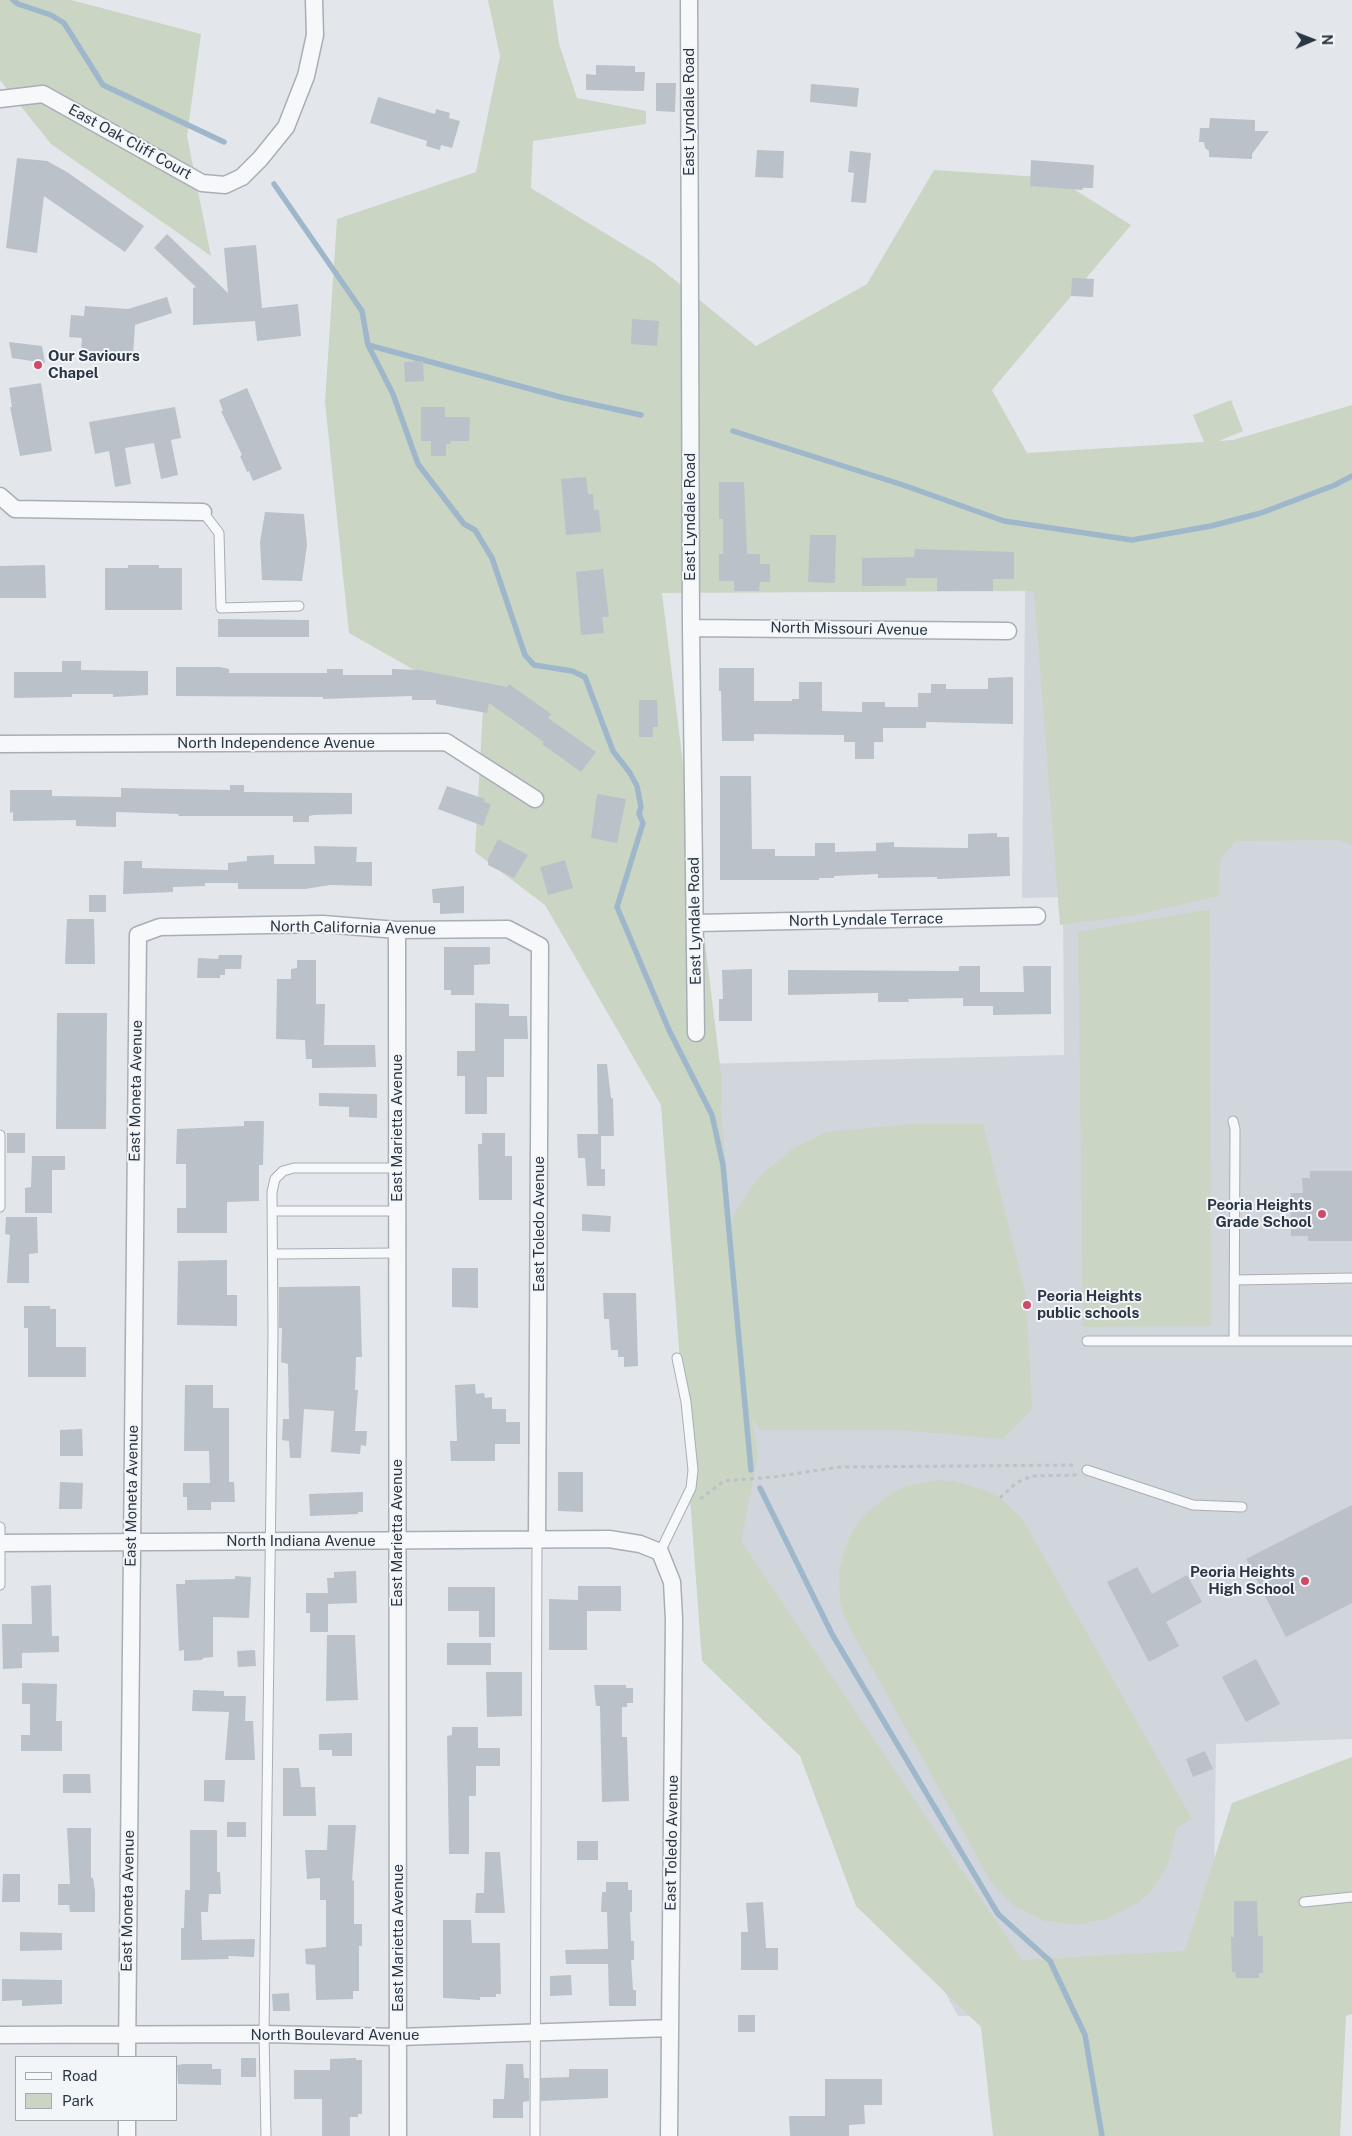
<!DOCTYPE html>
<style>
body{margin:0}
#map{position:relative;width:1352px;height:2136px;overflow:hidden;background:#e3e7eb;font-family:"Public Sans",sans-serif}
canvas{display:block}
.legend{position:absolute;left:15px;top:2056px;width:162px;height:65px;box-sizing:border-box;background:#f3f6f9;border:1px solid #a3a9b1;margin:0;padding:6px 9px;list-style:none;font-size:15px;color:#2b3644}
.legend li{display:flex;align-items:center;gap:10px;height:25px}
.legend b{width:25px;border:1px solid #a3a9b1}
.north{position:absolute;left:1287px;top:15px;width:50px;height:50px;-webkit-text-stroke:4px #f3f6f9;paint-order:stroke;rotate:89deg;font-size:14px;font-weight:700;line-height:20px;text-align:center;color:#2b3644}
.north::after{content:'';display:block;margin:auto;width:18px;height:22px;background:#2b3644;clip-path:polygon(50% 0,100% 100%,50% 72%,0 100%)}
</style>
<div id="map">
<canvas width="1352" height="2136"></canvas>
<ul class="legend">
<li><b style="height:6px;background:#f6f8fa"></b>Road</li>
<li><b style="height:14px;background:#cad5c4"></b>Park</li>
</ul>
<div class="north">N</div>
</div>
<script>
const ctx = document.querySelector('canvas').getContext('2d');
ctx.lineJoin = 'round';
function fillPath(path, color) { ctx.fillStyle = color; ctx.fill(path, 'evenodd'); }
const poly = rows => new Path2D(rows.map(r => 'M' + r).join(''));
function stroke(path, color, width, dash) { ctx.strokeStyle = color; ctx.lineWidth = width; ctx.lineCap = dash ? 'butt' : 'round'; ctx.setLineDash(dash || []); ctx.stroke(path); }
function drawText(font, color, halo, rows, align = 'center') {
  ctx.font = font + ' "Public Sans",sans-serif'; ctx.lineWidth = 4; ctx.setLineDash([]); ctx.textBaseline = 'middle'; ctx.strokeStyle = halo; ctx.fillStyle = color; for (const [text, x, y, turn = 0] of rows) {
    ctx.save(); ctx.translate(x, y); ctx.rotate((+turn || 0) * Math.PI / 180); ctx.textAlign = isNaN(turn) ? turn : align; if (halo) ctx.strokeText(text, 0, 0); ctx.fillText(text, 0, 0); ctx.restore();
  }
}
fillPath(poly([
 [1026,500,1352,833,1352,1739,1216,1744,1212,2009,958,2016,700,1546,702,1064,1064,1055,1063,897,1022,898]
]), '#d1d6dd');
fillPath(poly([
 [0,0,71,0,201,34,187,136,211,256,51,144,0,80],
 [488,0,553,0,559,44,577,98,646,111,646,124,533,141,531,188,654,263,756,346,867,284,934,170,1056,178,1131,225,992,390,1027,453,1204,442,1193,415,1231,400,1243,431,1219,441,1233,440,1352,405,1352,845,1339,840,1236,841,1220,859,1219,896,1136,915,1060,925,1034,591,662,593,722,1081,721,1111,731,1223,738,1207,760,1176,794,1148,827,1132,910,1124,983,1124,1026,1295,1032,1409,1003,1439,898,1430,760,1430,752,1418,758,1455,741,1541,1022,1960,1185,1951,1232,1803,1352,1757,1352,2014,1346,2016,1340,2136,993,2136,981,2027,856,1906,800,1756,702,1661,661,1105,545,905,475,852,483,709,349,633,325,402,337,219,476,172,500,56],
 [1210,909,1211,1326,1083,1327,1078,932],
 [938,1480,954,1481,985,1490,1000,1498,1023,1520,1192,1819,1177,1828,1168,1865,1150,1892,1138,1903,1109,1918,1078,1925,1045,1921,1016,1907,993,1885,845,1619,840,1603,839,1571,848,1540,856,1525,866,1513,892,1493,906,1486]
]), '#cad5c4');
stroke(poly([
 [13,0,18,4,51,15,64,23,103,85,224,142],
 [274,184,362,311,368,345,393,394,418,464,464,524,475,530,492,558,525,655,534,665,572,671,585,677,613,751,630,773,637,786,641,807,639,814,643,823,617,907,669,1030,712,1115,723,1165,751,1470],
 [368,345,564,398,641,415],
 [733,431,903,485,1004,521,1132,540,1211,526,1261,513,1335,485,1352,476],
 [760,1488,832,1634,998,1914,1050,1961,1085,2035,1102,2136]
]), '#9fb7cb', 5.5);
fillPath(poly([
 [596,65,635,66,635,72,645,72,644,91,586,90,586,74,596,75],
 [656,83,676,83,675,112,656,111],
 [811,84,859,88,857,107,810,102],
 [378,97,435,114,436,109,450,113,449,118,460,121,452,148,441,145,440,150,426,146,427,141,370,123],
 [1210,118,1255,120,1255,131,1269,131,1252,154,1252,159,1209,157,1209,151,1205,148,1204,142,1199,142,1200,128,1209,128],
 [757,150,784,151,783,178,755,177],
 [850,151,871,153,866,203,851,202,854,173,848,172],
 [17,158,47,161,67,172,144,226,125,252,44,196,37,253,6,248],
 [1031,160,1094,165,1093,188,1083,188,1082,190,1030,186],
 [167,234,228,293,224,248,256,245,262,308,298,304,301,336,257,341,255,321,193,325,193,288,196,287,154,248],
 [1072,278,1094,279,1093,297,1071,296],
 [167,297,172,313,135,325,133,356,81,350,82,338,69,337,71,315,84,316,85,306,128,309],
 [632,319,659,321,657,346,631,344],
 [9,342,42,346,45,363,12,358],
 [423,361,424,381,405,382,404,362],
 [41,383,52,451,20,456,10,407,12,407,9,388],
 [247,388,282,469,253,481,249,471,247,472,240,456,242,455,221,411,223,411,219,400],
 [175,407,181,438,171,440,178,475,161,479,154,443,125,448,131,484,115,487,109,451,95,454,89,422],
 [421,407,445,407,445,417,470,417,469,441,450,441,451,444,446,444,446,456,431,456,431,441,421,441],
 [586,477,588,494,593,494,594,510,599,510,601,532,566,535,561,479],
 [719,482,744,482,747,554,760,554,760,564,770,564,770,582,760,582,759,591,734,591,734,581,719,581,719,554,723,554,723,519,719,519],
 [265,512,304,514,307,545,302,581,262,580,260,542],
 [810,535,836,535,835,583,808,582],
 [915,549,1014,552,1014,579,993,579,993,591,937,591,937,578,906,578,906,586,862,586,862,558,914,557],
 [45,565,46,598,0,598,0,566],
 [128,565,159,565,159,568,182,568,182,610,105,610,105,568,128,568],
 [603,569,609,617,602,617,604,633,581,635,576,572],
 [218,619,309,620,309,637,218,637],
 [62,661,81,661,81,670,148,671,148,695,113,697,113,694,72,694,72,697,14,698,14,672,62,672],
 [176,667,220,667,229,669,229,673,327,673,327,669,343,669,343,675,392,675,392,669,420,670,507,687,509,684,551,714,548,718,596,752,581,772,542,744,544,742,489,703,487,713,436,704,436,700,412,700,412,696,323,699,323,697,176,696],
 [719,668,754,668,754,701,792,701,792,699,799,699,799,682,822,682,822,711,862,712,862,702,885,702,885,707,918,707,918,693,931,693,931,684,946,684,946,689,988,689,988,678,1013,677,1013,724,926,722,926,728,883,728,883,742,874,742,874,759,855,759,855,742,844,742,844,735,754,734,754,741,722,741,721,691,719,691],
 [639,700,657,700,658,727,653,727,653,737,639,737],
 [720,776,751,776,752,849,775,849,775,856,815,856,815,843,835,843,835,852,876,851,876,843,894,842,894,847,968,848,968,834,997,833,997,837,1009,837,1010,876,937,879,937,877,878,878,878,874,834,876,834,878,819,878,819,880,720,880],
 [230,785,244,785,244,792,352,793,352,814,314,815,309,816,309,822,293,822,293,816,178,816,179,814,116,812,116,827,76,826,76,820,13,821,13,812,10,813,10,790,52,790,52,796,121,797,121,788,230,790],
 [447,786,485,799,484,802,491,804,483,826,438,809],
 [597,794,626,799,617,843,591,838],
 [498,839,528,855,514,878,488,865,488,859],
 [314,846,357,847,356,862,372,862,372,886,330,885,305,889,238,889,238,883,205,883,205,886,173,887,173,892,123,894,124,861,142,861,142,868,228,870,228,863,247,861,247,856,274,855,274,864,315,864],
 [565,860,573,888,548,895,540,867],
 [464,886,464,913,440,914,440,903,433,903,432,889],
 [89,895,106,895,106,912,89,912],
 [67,919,94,919,95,964,65,964],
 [444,947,490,947,490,964,474,965,474,995,451,995,451,990,444,990],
 [219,955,242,955,241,969,225,969,225,975,220,975,220,978,197,978,198,958,218,959],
 [297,960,316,960,316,1004,325,1004,324,1045,375,1045,376,1067,312,1068,312,1059,306,1059,305,1040,276,1039,277,979,291,979,291,969,297,968],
 [959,966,980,966,980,992,1024,992,1023,966,1051,966,1051,1014,993,1015,993,1006,963,1006,963,998,908,999,909,1002,878,1002,878,993,788,995,788,970,959,971],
 [752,969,752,1021,719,1021,719,999,723,999,722,970],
 [475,1003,509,1004,509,1016,527,1016,528,1039,504,1039,504,1077,487,1077,487,1114,465,1114,465,1076,457,1076,457,1051,475,1051],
 [57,1013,107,1013,106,1129,56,1129],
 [597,1064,607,1064,611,1098,613,1098,614,1136,601,1136,601,1169,605,1169,605,1186,587,1186,585,1158,578,1158,577,1134,598,1134],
 [319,1093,377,1094,377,1118,349,1117,349,1107,319,1106],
 [244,1121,264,1121,263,1165,259,1165,259,1201,227,1202,227,1233,177,1233,177,1208,186,1208,186,1164,176,1164,177,1129,244,1126],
 [7,1133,25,1133,25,1153,7,1153],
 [482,1133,505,1133,505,1156,512,1156,512,1200,479,1200,478,1144,482,1144],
 [32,1156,65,1156,65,1170,52,1170,52,1213,25,1213,25,1188,31,1187],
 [1310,1171,1352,1171,1352,1241,1308,1241,1308,1236,1291,1236,1291,1193,1303,1193,1302,1178,1310,1178],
 [582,1214,611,1216,610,1232,582,1231],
 [6,1217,37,1217,38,1253,29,1254,29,1283,7,1283,10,1235,5,1234],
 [227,1260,227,1295,237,1295,237,1326,177,1325,178,1261],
 [452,1268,478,1268,478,1308,452,1307],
 [360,1286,362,1357,356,1357,355,1390,358,1390,355,1431,367,1431,366,1446,361,1445,360,1454,331,1452,334,1411,304,1409,301,1458,290,1458,289,1441,282,1440,283,1419,289,1419,288,1364,281,1362,282,1328,279,1328,279,1287],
 [603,1293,636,1293,638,1366,624,1367,624,1357,618,1357,618,1350,611,1350,609,1319,604,1319],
 [24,1306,50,1306,50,1309,56,1309,56,1347,86,1347,86,1377,28,1377,28,1328,24,1328],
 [475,1384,476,1394,484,1393,485,1398,492,1397,492,1409,506,1409,506,1422,520,1422,520,1444,495,1444,495,1461,451,1461,450,1441,457,1441,455,1385],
 [185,1385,213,1385,213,1408,229,1408,229,1482,234,1482,235,1502,211,1502,211,1510,187,1510,187,1497,183,1497,183,1483,210,1483,209,1451,184,1451],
 [82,1429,83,1456,60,1456,60,1430],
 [558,1472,583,1472,583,1512,558,1511],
 [60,1482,83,1483,82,1509,59,1509],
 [363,1492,363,1512,358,1512,358,1514,310,1516,309,1494],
 [1352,1505,1352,1603,1286,1637,1246,1559],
 [1137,1567,1152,1594,1187,1575,1202,1602,1166,1622,1179,1646,1149,1662,1107,1582],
 [356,1571,357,1603,328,1604,328,1632,310,1632,310,1613,306,1613,306,1593,328,1593,327,1578,334,1578,334,1572],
 [235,1576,251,1577,249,1618,213,1617,213,1657,203,1658,202,1660,184,1661,184,1650,179,1651,176,1584,185,1584,185,1580,235,1579],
 [51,1585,52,1636,59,1636,59,1652,22,1653,22,1668,3,1669,2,1624,32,1624,31,1586],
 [578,1586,621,1586,621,1611,587,1611,587,1650,549,1650,549,1599,578,1600],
 [448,1587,495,1587,495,1637,479,1637,479,1611,448,1611],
 [327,1635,355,1635,358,1700,326,1701],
 [447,1643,491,1643,491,1665,447,1665],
 [255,1650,256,1666,238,1667,237,1651],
 [1256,1659,1280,1704,1246,1722,1222,1677],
 [486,1672,522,1672,522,1716,487,1717],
 [22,1683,57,1684,56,1721,62,1721,62,1751,21,1751,21,1735,30,1735,30,1704,22,1704],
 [594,1685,626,1685,626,1688,633,1688,633,1703,627,1703,627,1707,622,1707,622,1737,627,1737,629,1801,602,1802,600,1706,596,1706],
 [193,1690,224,1691,224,1696,246,1696,245,1721,253,1721,255,1760,225,1760,229,1712,192,1711],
 [452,1727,478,1727,478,1748,500,1748,500,1766,476,1766,476,1796,469,1796,469,1854,449,1854,447,1736,452,1735],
 [352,1733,352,1756,332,1756,332,1750,319,1750,319,1734],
 [1205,1751,1213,1769,1193,1777,1186,1759],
 [283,1768,299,1768,301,1787,315,1787,316,1816,283,1816],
 [63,1774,90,1774,91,1793,63,1793],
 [204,1780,225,1780,224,1802,204,1801],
 [227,1822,246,1822,246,1837,227,1837],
 [328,1825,356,1825,352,1881,354,1880,354,1924,362,1924,362,1946,359,1946,359,1991,353,1991,353,1999,316,2000,315,1965,306,1964,305,1949,326,1947,326,1900,320,1900,320,1878,307,1879,305,1850,327,1850],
 [67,1828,91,1828,91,1878,93,1878,95,1891,95,1912,70,1912,69,1905,58,1905,58,1884,70,1884],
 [190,1830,217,1830,217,1872,220,1872,221,1894,209,1894,208,1912,201,1912,202,1940,255,1939,254,1957,228,1956,229,1959,181,1960,181,1928,184,1928,185,1890,190,1890],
 [577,1841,598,1841,598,1860,577,1860],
 [485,1852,500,1852,505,1913,475,1913,476,1893,484,1893],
 [3,1874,20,1874,20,1902,2,1902],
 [606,1882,628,1882,628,1890,632,1890,632,1912,630,1912,631,1941,634,1941,634,1960,631,1960,633,1990,636,1990,636,2006,609,2006,608,1964,566,1964,565,1950,608,1949,607,1912,601,1912,602,1892,606,1892],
 [1234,1901,1257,1901,1258,1936,1263,1936,1263,1973,1259,1973,1259,1978,1236,1978,1235,1972,1232,1972,1231,1937,1234,1937],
 [763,1902,766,1948,778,1948,778,1970,741,1970,741,1932,748,1932,746,1903],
 [443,1920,471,1920,472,1943,500,1943,501,1994,496,1994,496,1997,480,1997,480,2000,443,1998],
 [20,1932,62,1933,62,1950,20,1951],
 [571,1975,572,1995,550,1996,550,1976],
 [2,1979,62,1980,62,2004,22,2006,22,2000,2,2001],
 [289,1993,290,2011,273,2011,272,1994],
 [738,2015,755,2015,755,2032,738,2032],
 [241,2058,256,2058,256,2077,241,2077],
 [356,2058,356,2060,362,2060,362,2114,358,2114,358,2117,350,2117,350,2136,322,2136,322,2099,294,2099,294,2070,330,2070,330,2059],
 [183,2064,212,2064,212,2069,221,2069,221,2085,178,2084,177,2065],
 [506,2064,523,2064,524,2078,529,2078,529,2101,523,2102,523,2118,493,2118,493,2099,504,2099],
 [569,2069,608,2069,608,2098,541,2101,541,2078,569,2077],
 [825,2079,882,2079,882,2105,864,2105,865,2124,849,2125,849,2136,790,2136,789,2116,825,2116]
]), '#bac1c9');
const service = poly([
 [203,512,219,533,221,608,299,606],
 [0,1207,0,1135],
 [273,1211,397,1211],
 [273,1254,397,1253],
 [1235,1280,1352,1278],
 [1087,1341,1234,1341,1235,1129,1233,1121],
 [1234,1341,1352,1341],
 [1087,1470,1193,1505,1242,1507],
 [0,1527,0,1585],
 [660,1552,691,1488,693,1470,686,1402,677,1358],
 [1304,1902,1352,1897],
 [266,2136,264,2034,273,1334,272,1192,275,1179,283,1171,294,1168,397,1168],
 [535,2136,537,1539]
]);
const minor = poly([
 [689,0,691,628,696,1033],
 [0,99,43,94,202,183,225,185,242,177,260,159,286,127,306,76,315,35,314,0],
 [0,496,15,509,203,512],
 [691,628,1008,631],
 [0,744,446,742,535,799],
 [696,923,1037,916],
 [397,930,398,2136],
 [0,1543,609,1539,640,1544,660,1552,672,1582,674,1619,669,2136],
 [0,2035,264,2034,398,2037,670,2028],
 [127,2057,138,935,160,927,323,924,397,930,508,929,540,946,537,1539],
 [127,2136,127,2120]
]);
stroke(service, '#a8aeb6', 11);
stroke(minor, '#a8aeb6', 19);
stroke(poly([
 [1000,1498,1016,1483,1032,1476,1077,1475],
 [700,1499,724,1481,773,1477,840,1467,1077,1465]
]), '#bdc2c7', 3, [4, 4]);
stroke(service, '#f6f8fa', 9);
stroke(minor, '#f6f8fa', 16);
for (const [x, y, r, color] of [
 [38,365,5,"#d04967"],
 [1322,1214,5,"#d04967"],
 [1027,1305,5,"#d04967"],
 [1305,1581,5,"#d04967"]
]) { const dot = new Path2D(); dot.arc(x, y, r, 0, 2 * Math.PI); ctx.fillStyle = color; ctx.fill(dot); stroke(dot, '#f3f6f9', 2); }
drawText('15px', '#2b3644', '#f3f6f9', [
 ["East Lyndale Road",689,112,-90],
 ["East Oak Cliff Court",130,142,29],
 ["East Lyndale Road",690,517,-90],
 ["North Missouri Avenue",849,629,1],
 ["North Independence Avenue",276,743],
 ["North Lyndale Terrace",866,920,-1],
 ["East Lyndale Road",695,921,-91],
 ["North California Avenue",353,928,1],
 ["East Moneta Avenue",136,1091,-89],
 ["East Marietta Avenue",397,1128,-90],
 ["East Toledo Avenue",539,1224,-90],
 ["East Moneta Avenue",132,1496,-89],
 ["East Marietta Avenue",397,1533,-90],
 ["North Indiana Avenue",301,1541],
 ["East Toledo Avenue",672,1843,-89],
 ["East Moneta Avenue",128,1901,-89],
 ["East Marietta Avenue",398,1938,-90],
 ["North Boulevard Avenue",335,2035]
]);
drawText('bold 15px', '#2b3644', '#f3f6f9', [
 ["Our Saviours",48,356],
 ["Chapel",48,373],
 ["Peoria Heights",1312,1205,"right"],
 ["Grade School",1312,1222,"right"],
 ["Peoria Heights",1037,1296],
 ["public schools",1037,1313],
 ["Peoria Heights",1295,1572,"right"],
 ["High School",1295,1589,"right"]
], 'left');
</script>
